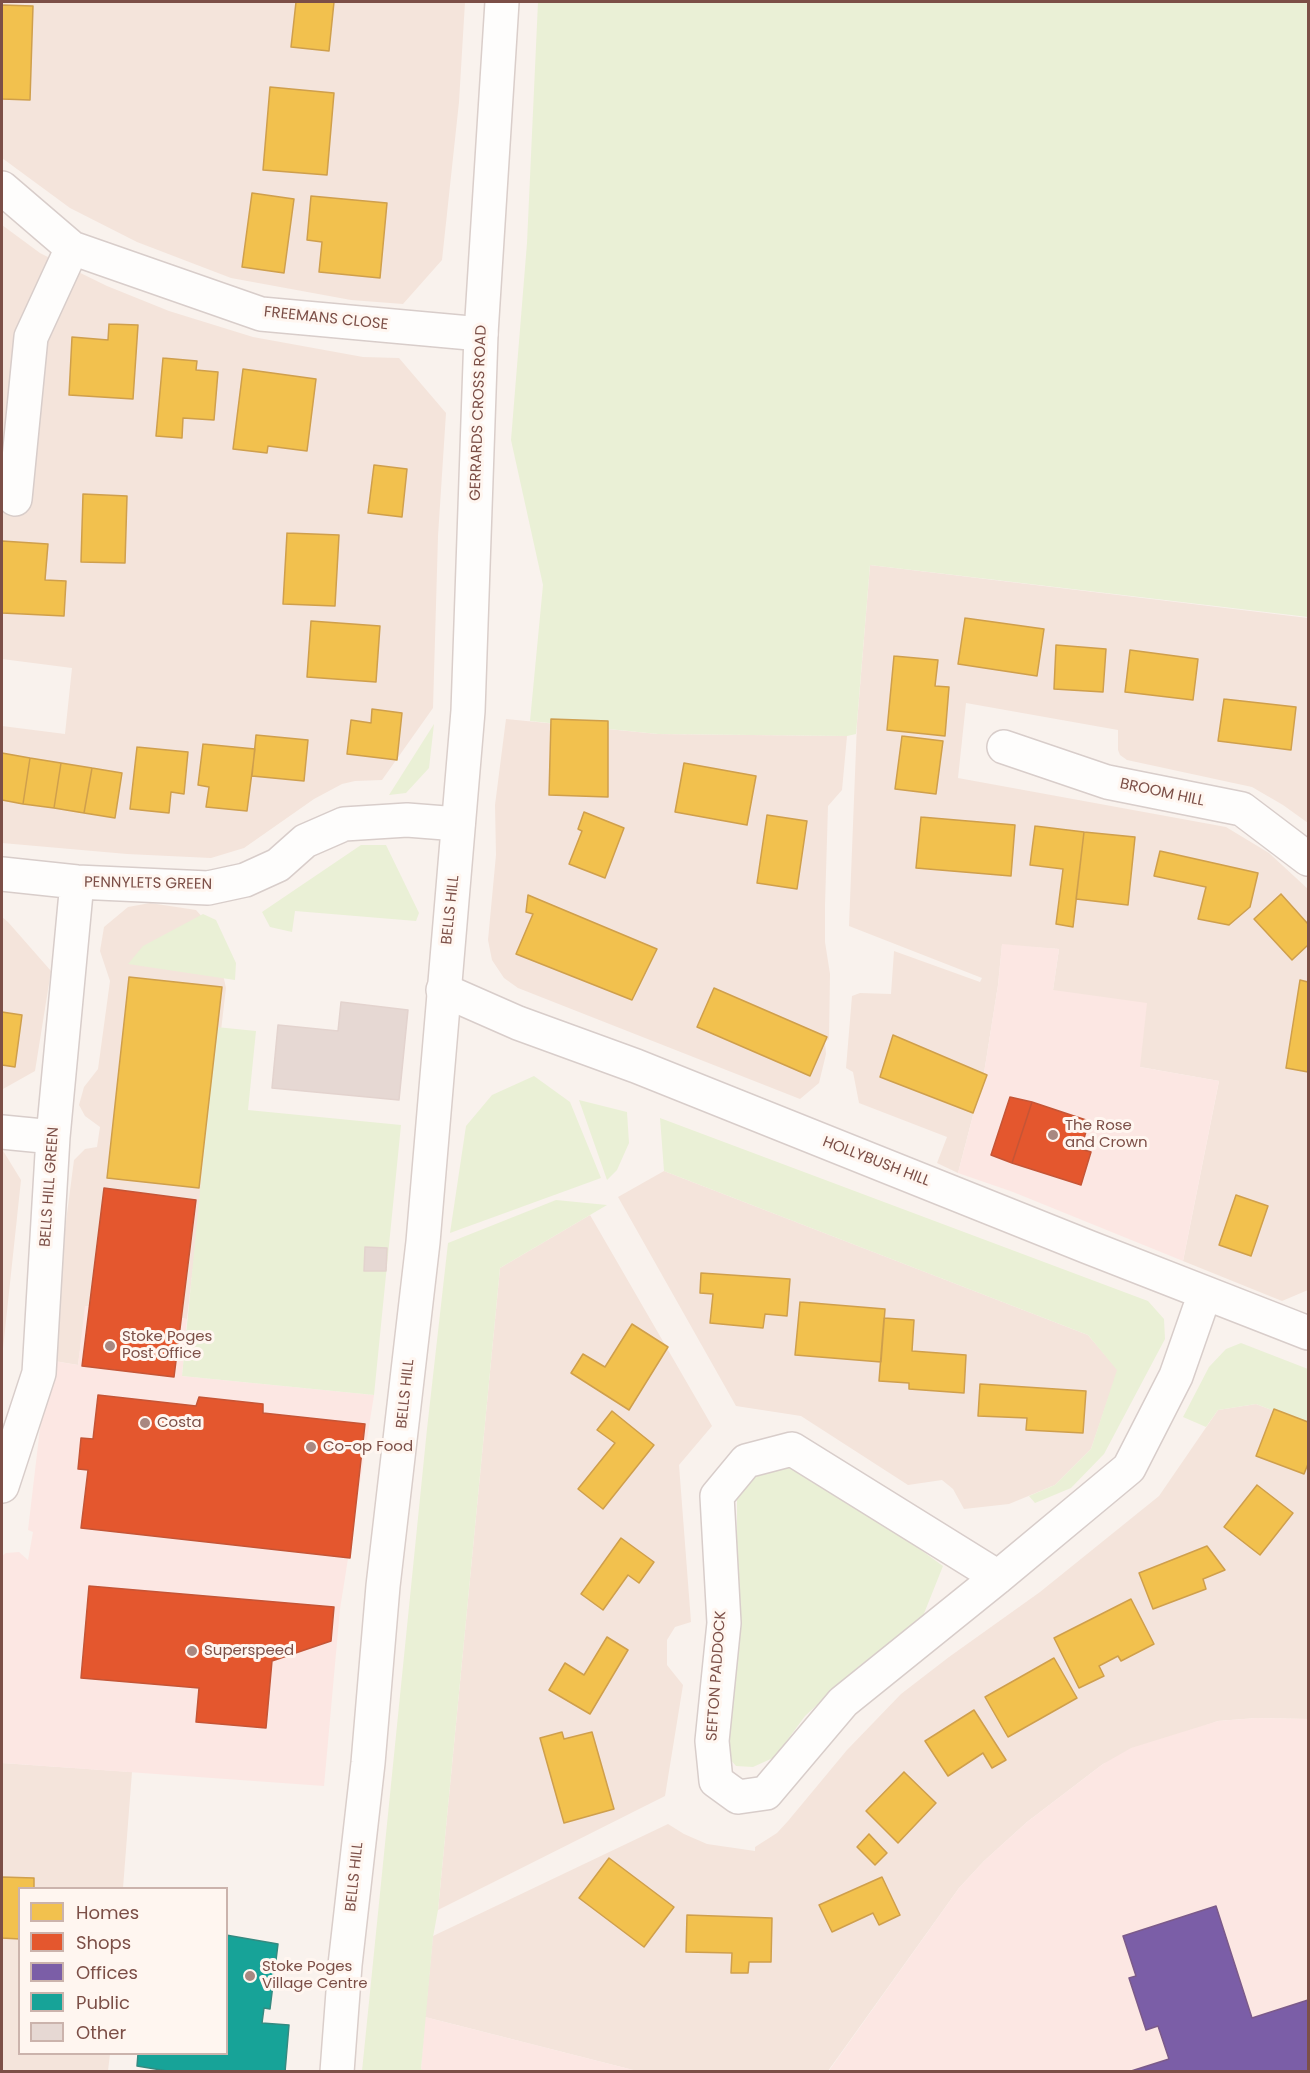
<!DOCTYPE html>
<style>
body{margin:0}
#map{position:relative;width:1310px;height:2073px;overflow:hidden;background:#f9f2ed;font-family:Poppins,sans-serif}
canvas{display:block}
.frame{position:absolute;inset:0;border:3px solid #7c4f47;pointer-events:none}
.legend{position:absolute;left:18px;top:1887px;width:210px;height:168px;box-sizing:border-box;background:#fff6f0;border:2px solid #cbb3ac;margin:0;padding:8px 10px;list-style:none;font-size:18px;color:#7c4f47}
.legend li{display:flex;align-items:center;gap:12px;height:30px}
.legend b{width:30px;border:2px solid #cbb3ac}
</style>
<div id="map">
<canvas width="1310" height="2073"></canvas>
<div class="frame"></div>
<ul class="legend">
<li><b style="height:16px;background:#f2c14e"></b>Homes</li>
<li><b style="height:16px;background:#e4572e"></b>Shops</li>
<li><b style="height:16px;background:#7b5ea7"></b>Offices</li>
<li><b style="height:16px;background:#17a398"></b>Public</li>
<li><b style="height:16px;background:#e6d8d3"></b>Other</li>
</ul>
</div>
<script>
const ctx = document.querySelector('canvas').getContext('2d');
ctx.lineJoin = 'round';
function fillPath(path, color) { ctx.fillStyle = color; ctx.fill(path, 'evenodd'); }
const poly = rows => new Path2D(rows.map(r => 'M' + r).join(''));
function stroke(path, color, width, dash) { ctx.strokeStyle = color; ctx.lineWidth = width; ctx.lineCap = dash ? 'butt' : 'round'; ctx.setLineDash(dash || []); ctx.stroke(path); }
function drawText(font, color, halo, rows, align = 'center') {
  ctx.font = font + ' Poppins,sans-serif'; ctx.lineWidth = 6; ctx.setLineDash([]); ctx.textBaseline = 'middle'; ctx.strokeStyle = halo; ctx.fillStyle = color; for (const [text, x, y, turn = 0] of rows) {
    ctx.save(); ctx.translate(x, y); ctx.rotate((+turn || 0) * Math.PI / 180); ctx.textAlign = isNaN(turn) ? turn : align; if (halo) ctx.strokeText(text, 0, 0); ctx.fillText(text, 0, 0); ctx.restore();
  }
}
fillPath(poly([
 [2,2,465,2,459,102,442,260,403,304,351,300,231,278,137,242,70,208,2,158],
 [2,225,40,253,60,263,107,286,169,311,253,337,363,357,399,358,446,413,438,536,433,708,382,780,355,781,342,784,314,799,244,848,211,858,127,854,2,843,2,726,65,734,72,668,2,659],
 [870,565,1308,618,1308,823,1283,805,1252,787,1127,760,1120,755,1118,750,1118,730,966,703,958,778,1226,827,1269,853,1308,889,1308,1290,1282,1301,1183,1261,1219,1081,1140,1067,1053,990,1059,949,1002,945,998,985,984,1073,958,1173,937,1163,947,1137,859,1103,853,1072,846,1068,852,996,860,993,891,994,894,951,980,982,982,978,849,926,857,723],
 [506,719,658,734,847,736,842,790,828,806,825,905,825,942,830,974,829,1039,825,1042,826,1054,819,1083,800,1099,518,988,504,978,492,960,488,940,496,855,495,805],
 [150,903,196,910,213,929,226,988,187,1319,86,1306,78,1365,48,1360,74,1160,85,1149,97,1147,100,1127,85,1116,79,1105,84,1087,98,1069,110,981,100,951,104,927,128,907],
 [2,917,8,922,51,971,35,1071,3,1089],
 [2,1149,21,1180,2,1358],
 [664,1171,1088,1335,1118,1370,1091,1449,1055,1485,1009,1504,964,1509,953,1489,942,1480,908,1485,801,1416,736,1406,618,1197],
 [590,1215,712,1426,679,1465,691,1622,675,1627,667,1640,667,1665,683,1685,665,1796,438,1910,500,1268],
 [1256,1404,1308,1424,1308,1719,1257,1718,1218,1721,1103,1764,1027,1822,984,1861,959,1888,828,2071,637,2071,425,2017,433,1936,668,1824,684,1834,707,1844,755,1851,755,1847,777,1833,788,1821,847,1750,901,1694,949,1657,1040,1592,1159,1496,1218,1410],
 [2,1763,132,1772,123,1888,20,1888,20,2054,110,2054,108,2071,2,2071]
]), '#f4e4db');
fillPath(poly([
 [1002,944,1059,949,1053,990,1147,1003,1140,1067,1219,1081,1183,1261,1013,1192,958,1173,984,1073,998,985],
 [85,1306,187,1319,182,1376,374,1395,340,1609,324,1786,2,1763,2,1556,6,1553,19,1552,28,1560,33,1532,28,1530,48,1360,78,1365],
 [1257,1718,1308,1719,1308,2071,828,2072,959,1888,984,1861,1027,1822,1103,1764,1131,1748,1218,1721],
 [425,2017,637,2071,424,2072,421,2069]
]), '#fce7e3');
fillPath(poly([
 [538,2,1308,2,1308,617,870,565,856,734,847,736,658,734,530,721,543,585,511,440,527,243],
 [434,724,429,768,406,793,389,795],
 [361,845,386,845,419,913,416,921,295,911,292,932,270,927,262,912],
 [203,914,216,920,236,963,235,980,128,964,143,946],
 [216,1027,256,1031,248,1110,401,1125,374,1395,182,1376],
 [534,1076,570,1102,601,1178,450,1233,466,1126,492,1095],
 [579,1100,627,1112,629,1143,617,1170,607,1180],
 [660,1118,1148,1301,1164,1319,1165,1339,1104,1454,1071,1488,1035,1503,1029,1496,1055,1485,1091,1449,1117,1370,1088,1335,664,1171],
 [556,1200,607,1205,500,1268,438,1910,433,1937,421,2069,424,2071,362,2071,427,1429,448,1243],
 [1241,1343,1308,1369,1308,1424,1256,1404,1218,1410,1206,1427,1183,1417,1209,1367,1226,1349],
 [798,1461,943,1566,923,1616,857,1668,805,1716,775,1757,753,1767,736,1766,721,1749,737,1566,737,1492,747,1469]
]), '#eaf0d6');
const homes = poly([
 [296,2,334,2,329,51,291,47,296,2],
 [2,5,33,6,30,100,2,99,2,5],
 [270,87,334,93,327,175,263,170,270,87],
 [252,193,294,199,284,273,242,267,252,193],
 [311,196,387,203,380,278,319,272,322,242,307,240,311,196],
 [109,324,138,325,133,399,69,395,72,337,108,340,109,324],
 [163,358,197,361,196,370,218,372,214,420,183,418,182,438,156,436,163,358],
 [243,369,316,379,307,451,268,446,267,453,233,449,243,369],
 [374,465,407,469,402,517,368,513,374,465],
 [83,494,127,496,125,563,81,562,83,494],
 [287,533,339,535,335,606,283,604,287,533],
 [2,541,48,544,45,580,66,581,64,616,2,613,2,541],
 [965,618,1044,629,1037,676,958,664,965,618],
 [311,621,380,626,376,682,307,677,311,621],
 [1056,645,1106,649,1103,692,1054,689,1056,645],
 [1130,650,1198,659,1193,700,1125,692,1130,650],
 [894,656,938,660,935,686,949,687,945,736,887,730,894,656],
 [1224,699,1296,707,1291,750,1218,741,1224,699],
 [372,709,402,713,397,760,347,754,351,720,371,723,372,709],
 [551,719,608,721,608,797,549,795,551,719],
 [256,735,308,740,304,781,252,776,256,735],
 [902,736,943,741,936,794,895,789,902,736],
 [203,744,255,749,247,811,206,807,209,787,198,785,203,744],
 [137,747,188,752,184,794,171,792,169,813,130,809,137,747],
 [2,753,30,758,23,804,2,800,2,753],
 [30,758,61,763,54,808,23,804,30,758],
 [61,763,92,768,84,813,54,808,61,763],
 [684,763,756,776,747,825,675,812,684,763],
 [92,768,122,773,115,818,84,813,92,768],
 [584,812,624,828,605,878,569,864,582,831,578,829,584,812],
 [767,815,807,821,797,889,757,883,767,815],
 [921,817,1015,825,1011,876,916,868,921,817],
 [1035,826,1084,832,1073,927,1056,924,1063,869,1030,865,1035,826],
 [1084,832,1135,837,1128,905,1076,899,1084,832],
 [1160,851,1258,873,1250,907,1229,925,1198,919,1206,887,1154,876,1160,851],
 [1281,894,1308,924,1308,945,1292,960,1254,919,1281,894],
 [528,895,657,949,632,1000,516,954,533,914,526,912,528,895],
 [129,977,222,987,199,1188,107,1178,129,977],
 [1300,980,1308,982,1308,1072,1286,1068,1300,980],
 [714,988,827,1037,810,1076,697,1027,714,988],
 [2,1012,22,1015,15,1067,2,1065,2,1012],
 [893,1035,987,1075,973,1113,880,1077,893,1035],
 [1236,1195,1268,1206,1251,1256,1219,1245,1236,1195],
 [701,1273,790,1279,787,1316,765,1314,763,1328,710,1323,713,1294,700,1293,701,1273],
 [800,1302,885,1309,881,1362,795,1355,800,1302],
 [884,1318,914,1320,912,1351,966,1355,964,1393,909,1389,909,1383,879,1381,884,1318],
 [632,1324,668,1347,629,1410,571,1373,583,1354,605,1367,632,1324],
 [980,1384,1086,1391,1083,1433,1026,1430,1027,1418,978,1416,980,1384],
 [1274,1409,1308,1422,1308,1464,1304,1474,1256,1456,1274,1409],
 [612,1411,654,1445,603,1509,578,1489,615,1443,597,1430,612,1411],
 [1257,1485,1293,1513,1260,1555,1224,1527,1257,1485],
 [621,1538,654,1562,639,1583,628,1575,603,1610,581,1594,621,1538],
 [1207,1546,1225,1570,1203,1579,1206,1589,1153,1609,1139,1573,1207,1546],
 [1131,1599,1154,1644,1121,1661,1118,1656,1099,1666,1104,1676,1079,1688,1054,1638,1131,1599],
 [607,1637,628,1650,590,1714,549,1690,565,1663,584,1675,607,1637],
 [1054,1658,1077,1698,1008,1737,985,1697,1054,1658],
 [974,1710,1006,1760,992,1768,983,1753,948,1776,925,1741,974,1710],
 [562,1732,564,1739,592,1732,614,1809,564,1823,540,1738,562,1732],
 [904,1772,936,1803,898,1843,866,1811,904,1772],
 [869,1834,887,1853,875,1865,857,1847,869,1834],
 [609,1858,674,1907,644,1947,579,1898,609,1858],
 [2,1877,34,1878,34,1888,20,1888,20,1939,2,1938,2,1877],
 [882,1877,900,1915,879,1925,873,1913,832,1932,819,1905,882,1877],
 [687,1915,772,1918,771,1962,749,1962,748,1973,731,1973,732,1953,686,1952,687,1915]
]);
fillPath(homes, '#f2c14e');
stroke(homes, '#cf9f4c', 1.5);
const shops = poly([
 [1010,1097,1032,1102,1012,1163,991,1155,1010,1097],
 [1032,1102,1089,1121,1081,1149,1091,1152,1081,1185,1012,1163,1032,1102],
 [104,1188,196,1200,174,1377,82,1366,104,1188],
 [98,1395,196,1406,199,1397,263,1404,263,1413,365,1424,350,1558,81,1528,88,1470,78,1469,81,1438,93,1439,98,1395],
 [89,1586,334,1607,331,1641,272,1661,266,1728,196,1722,199,1688,81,1678,89,1586]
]);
fillPath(shops, '#e4572e');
stroke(shops, '#c55536', 1.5);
const offices = poly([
 [1216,1906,1252,2018,1308,2000,1308,2072,1128,2072,1169,2059,1158,2026,1146,2030,1129,1978,1136,1976,1123,1936,1216,1906]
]);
fillPath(offices, '#7b5ea7');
stroke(offices, '#7b5a8a', 1.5);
const public = poly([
 [226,1935,278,1944,270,2009,264,2008,262,2023,289,2025,285,2072,173,2072,137,2066,138,2054,226,2054,226,1935]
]);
fillPath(public, '#17a398');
stroke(public, '#358a80', 1.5);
const building = poly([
 [341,1002,408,1010,399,1100,272,1088,278,1025,338,1031,341,1002],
 [365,1247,387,1248,386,1271,364,1271,365,1247]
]);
fillPath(building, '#e6d8d3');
stroke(building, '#e3d3ce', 1.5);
const minor = poly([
 [2,188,72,248,261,314,481,334],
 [15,499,31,337,72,248],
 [1004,747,1107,782,1242,809,1308,859],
 [2,874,77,882,208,888,245,880,278,865,305,841,344,824,407,820,458,824],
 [443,990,518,1023,636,1066,1088,1247,1308,1333],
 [2,1132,53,1137],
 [2,1486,39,1373,53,1137,77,882],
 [998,1577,792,1449,746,1461,717,1496,724,1623,712,1741,716,1781,738,1797,766,1793,843,1702,998,1577,1129,1468,1176,1376,1205,1293]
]);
const secondary = poly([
 [337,2072,345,1965,368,1763,383,1586,423,1242,468,711,481,334,502,2]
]);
stroke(minor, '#d8cdca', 36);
stroke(secondary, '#daceca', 36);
stroke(minor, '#fefdfc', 33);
stroke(secondary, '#fefdfc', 33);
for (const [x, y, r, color] of [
 [1053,1135,6,"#a88881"],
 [110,1346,6,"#a88881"],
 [145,1423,6,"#a88881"],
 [311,1447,6,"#a88881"],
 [192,1651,6,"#a88881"],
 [250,1976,6,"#a88881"]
]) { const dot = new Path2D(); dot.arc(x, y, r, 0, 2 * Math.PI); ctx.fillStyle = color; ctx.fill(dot); stroke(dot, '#fff6f0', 2); }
drawText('15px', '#7c4f47', '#fff6f0', [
 ["FREEMANS CLOSE",326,319,6],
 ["GERRARDS CROSS ROAD",479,413,-88],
 ["BROOM HILL",1162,793,12],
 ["PENNYLETS GREEN",148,884,1],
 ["BELLS HILL",451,910,-84],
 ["HOLLYBUSH HILL",876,1162,21],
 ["BELLS HILL GREEN",50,1187,-86],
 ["BELLS HILL",406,1394,-84],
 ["SEFTON PADDOCK",717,1676,-86],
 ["BELLS HILL",355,1877,-84]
]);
drawText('15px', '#7c4f47', '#fff6f0', [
 ["The Rose",1065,1126],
 ["and Crown",1065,1143],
 ["Stoke Poges",122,1337],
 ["Post Office",122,1354],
 ["Costa",157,1423],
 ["Co-op Food",323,1447],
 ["Superspeed",204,1651],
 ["Stoke Poges",262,1967],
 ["Village Centre",262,1984]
], 'left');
</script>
